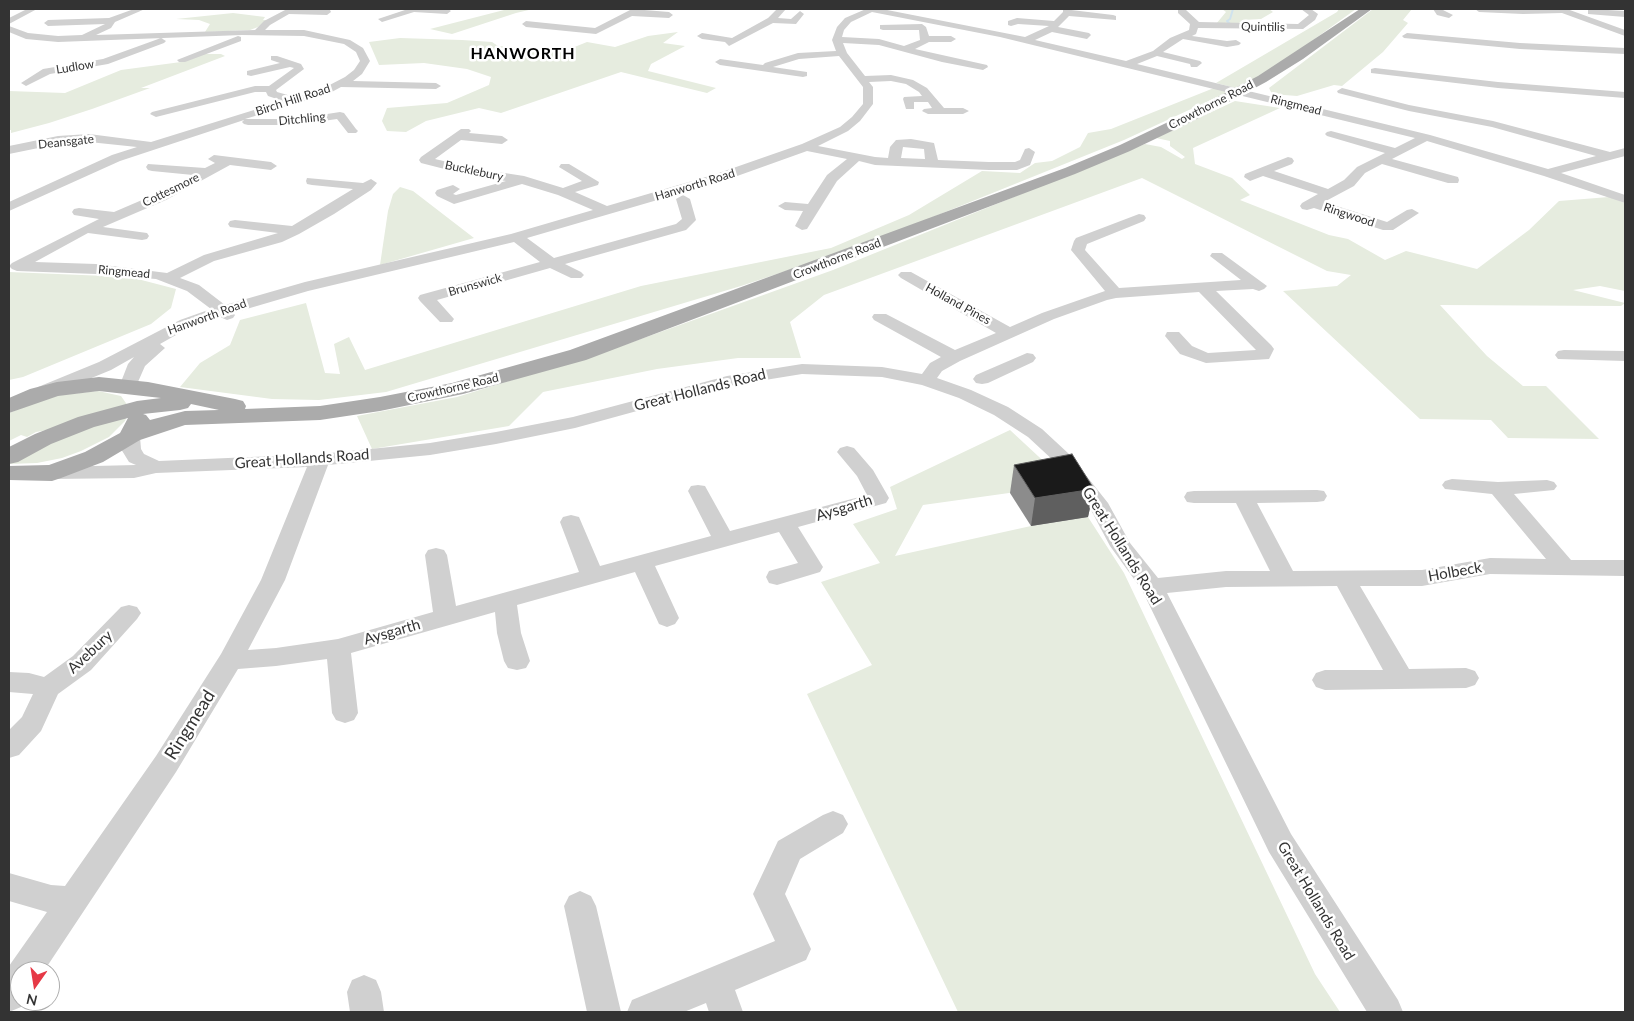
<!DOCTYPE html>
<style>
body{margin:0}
#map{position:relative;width:1634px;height:1021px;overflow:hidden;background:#fff;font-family:Lato,sans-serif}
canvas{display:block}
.frame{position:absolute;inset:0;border:10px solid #333;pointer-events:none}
.north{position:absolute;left:10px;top:961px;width:50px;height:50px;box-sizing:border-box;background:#fff;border:1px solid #adadad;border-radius:50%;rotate:193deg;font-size:14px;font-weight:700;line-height:20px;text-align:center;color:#333}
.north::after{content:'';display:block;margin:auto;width:18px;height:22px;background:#e63946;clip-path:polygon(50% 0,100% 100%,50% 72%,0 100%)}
</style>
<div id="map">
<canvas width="1634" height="1021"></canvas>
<div class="frame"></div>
<div class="north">N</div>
</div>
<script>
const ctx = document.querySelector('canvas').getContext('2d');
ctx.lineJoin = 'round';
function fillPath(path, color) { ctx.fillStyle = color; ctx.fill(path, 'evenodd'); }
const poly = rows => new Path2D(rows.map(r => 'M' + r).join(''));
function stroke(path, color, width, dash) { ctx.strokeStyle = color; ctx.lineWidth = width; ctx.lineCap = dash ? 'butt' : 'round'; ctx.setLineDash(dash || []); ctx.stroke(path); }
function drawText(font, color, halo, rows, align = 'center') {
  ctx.font = font + ' Lato,sans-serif'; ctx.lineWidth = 5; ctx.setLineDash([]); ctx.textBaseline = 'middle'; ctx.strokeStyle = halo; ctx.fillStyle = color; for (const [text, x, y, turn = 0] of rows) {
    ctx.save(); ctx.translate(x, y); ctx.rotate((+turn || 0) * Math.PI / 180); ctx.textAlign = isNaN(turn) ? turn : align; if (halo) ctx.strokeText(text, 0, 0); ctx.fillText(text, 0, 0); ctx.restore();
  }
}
fillPath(poly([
 [508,9,533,9,516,13,452,34,430,29],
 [1222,9,1269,9,1273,12,1261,19,1243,20,1236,25,1216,24,1226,12],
 [1339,9,1356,9,1269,72,1239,89,1216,83,1337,12],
 [1373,9,1412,9,1403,20,1408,23,1383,52,1342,86,1334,85,1297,96,1272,94,1269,88],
 [233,13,265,17,263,20,267,20,258,27,250,30,205,32,210,24,199,20,176,19],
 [678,32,663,43,685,46,651,64,648,71,716,88,707,93,621,72,501,113,479,108,426,121,406,132,387,131,382,121,387,108,447,103,489,85,491,77,467,69,424,63,379,65,369,42,400,38,462,40,492,42,498,46,567,50,587,42,615,47,648,36],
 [202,54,221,54,225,56,141,88,150,88,92,109,49,123,11,133,11,130,9,130,9,91,65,93,121,70,181,62],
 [1214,88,1228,92,1124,140,861,246,741,286,386,392,319,400,272,399,180,387,200,363,230,345,240,320,306,303,325,373,340,374,334,344,349,337,365,370,641,286,831,248,909,215,982,171,1020,173,1035,163,1052,161,1080,147,1088,133,1111,129],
 [1235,101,1280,108,1193,148,1195,164,1232,178,1250,195,1240,200,1329,235,1348,239,1385,260,1406,251,1477,269,1529,230,1559,201,1609,197,1625,203,1625,291,1600,286,1573,290,1625,303,1621,306,1440,305,1487,356,1523,386,1546,386,1599,439,1508,438,1491,420,1420,419,1283,291,1337,286,1351,275,1327,271,1142,178,824,295,790,322,801,358,738,358,657,369,543,392,509,426,372,449,357,416,457,397,613,349,833,270,1145,144,1161,147,1182,159,1185,157,1170,146,1170,141,1156,138],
 [400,187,413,191,474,238,380,265,388,211,393,194],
 [9,272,130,277,176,289,171,308,151,324,23,377,9,380],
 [98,391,121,396,128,406,53,429,36,432,27,437,21,435,9,441,9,413,52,396],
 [127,416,125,421,109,437,81,451,62,458,37,463,9,464,73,432],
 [1010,430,1066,482,1009,493,923,505,895,556,1031,526,1088,517,1124,573,1315,974,1340,1012,958,1012,807,694,872,665,821,582,880,563,853,524,897,509,890,487]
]), '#e6ecdf');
stroke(poly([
 [1230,24,1227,21,1230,19,1233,9]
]), '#cfe2ee', 2);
fillPath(poly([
 [27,9,37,9,9,24,9,18,27,9],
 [134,9,145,9,115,22,111,28,96,35,255,30,264,21,287,9,330,10,331,12,327,15,289,14,270,25,265,30,304,30,350,40,363,48,370,61,362,74,353,81,436,83,441,86,436,89,341,87,328,94,245,119,295,119,340,112,344,113,356,129,358,131,356,133,348,133,337,119,295,125,248,125,244,124,242,122,244,120,120,161,9,211,9,202,112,155,137,147,89,142,58,144,9,154,9,146,58,136,89,134,151,142,283,101,268,96,266,92,255,92,156,117,150,114,152,112,255,86,269,86,294,68,290,67,251,76,247,75,247,71,280,63,271,60,271,56,277,56,301,64,304,69,276,90,277,92,295,97,320,90,345,77,354,70,360,61,356,52,344,44,304,36,242,35,58,42,26,39,9,32,9,26,28,33,58,36,82,35,105,24,48,26,44,23,48,20,109,18,134,9],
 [408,9,448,9,451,11,447,14,414,12,382,22,378,19,408,9],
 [632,9,669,12,673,15,669,18,632,16,596,34,526,27,522,24,526,21,595,28,632,9],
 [777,9,786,9,778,18,791,19,800,11,804,14,796,24,773,23,729,46,725,42,702,39,697,36,702,33,732,38,768,18,777,9],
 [866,9,882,9,1025,37,1049,26,1018,24,1011,26,1008,25,1008,21,1017,18,1054,21,1063,12,1063,9,1113,15,1116,16,1116,20,1069,16,1058,27,1089,33,1091,35,1087,39,1052,32,1035,40,1126,61,1153,51,1170,38,1189,30,1190,24,1178,13,1178,9,1186,9,1186,10,1199,22,1298,24,1309,15,1301,9,1311,9,1318,14,1315,20,1303,29,1198,28,1196,34,1192,36,1227,41,1236,40,1241,43,1239,45,1227,47,1183,39,1163,52,1200,61,1202,63,1197,67,1191,67,1190,64,1157,56,1137,64,1430,135,1548,169,1596,156,1492,127,1409,111,1338,93,1337,91,1342,88,1409,105,1493,121,1610,152,1625,148,1625,156,1561,173,1625,195,1625,203,1544,176,1427,141,1392,159,1458,177,1459,180,1458,183,1448,183,1382,164,1365,173,1354,186,1324,202,1387,222,1407,210,1412,209,1419,213,1393,230,1383,230,1314,208,1307,210,1302,209,1300,206,1302,203,1318,194,1263,176,1250,181,1244,177,1245,174,1288,157,1292,158,1294,161,1292,164,1274,171,1328,189,1344,180,1357,167,1385,153,1327,136,1325,134,1327,132,1331,131,1395,148,1415,138,1000,37,872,12,851,22,844,30,842,37,879,39,904,46,920,40,919,30,883,30,880,29,880,25,922,24,926,27,929,36,951,36,956,39,951,42,929,42,915,49,987,65,988,67,983,70,942,62,879,45,843,43,847,53,865,76,891,75,913,80,927,88,944,108,963,108,969,111,963,114,928,114,922,111,924,109,932,108,928,102,914,102,914,109,906,109,903,99,904,97,922,96,919,92,906,84,891,81,869,82,873,87,873,104,860,121,848,131,818,146,875,157,888,158,890,147,896,140,911,139,934,143,938,160,989,162,1015,162,1020,160,1025,149,1029,148,1035,152,1030,165,1017,170,989,170,875,165,859,161,837,181,807,229,802,230,795,226,803,211,785,210,778,206,785,202,808,204,827,175,847,159,807,151,726,180,527,238,554,258,676,224,682,219,676,199,683,195,690,199,696,220,686,230,565,264,581,272,584,275,581,278,571,278,550,268,437,300,454,319,452,322,440,322,420,301,418,298,420,295,540,262,514,242,308,291,233,313,235,315,233,318,227,320,220,317,192,326,160,344,165,348,145,366,134,391,128,392,122,391,119,387,128,364,134,357,111,370,50,395,44,396,38,395,35,391,38,387,99,362,180,320,211,309,187,291,156,279,96,274,17,271,12,269,9,266,12,263,99,219,74,215,72,212,74,209,79,208,114,212,156,194,193,175,152,171,148,170,146,167,148,164,205,168,215,163,208,159,214,155,271,162,277,166,271,170,230,165,166,200,103,227,147,233,149,236,147,239,142,240,88,233,35,262,96,264,167,273,204,255,278,233,230,227,228,224,230,221,235,220,292,226,353,189,312,185,307,184,306,181,307,178,363,183,371,179,377,183,371,190,334,214,299,234,282,242,214,261,180,278,199,285,225,305,305,282,511,234,593,210,558,195,522,184,454,204,437,196,435,193,437,190,453,185,460,189,453,194,456,195,506,181,472,176,421,163,419,160,421,157,461,129,469,129,471,131,469,133,502,136,508,140,502,144,461,140,435,159,472,168,524,176,563,188,582,181,559,167,561,164,569,164,599,182,598,185,575,192,607,206,716,174,802,144,840,127,852,117,863,104,863,87,839,56,799,59,773,67,807,72,807,76,803,77,720,65,715,62,720,59,763,65,765,63,798,53,836,51,832,40,837,27,845,18,866,9],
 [903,147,924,149,925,159,901,158,903,147],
 [1433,9,1441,9,1453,15,1449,18,1437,15,1433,9],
 [1475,9,1567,9,1625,30,1625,36,1562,13,1523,14,1479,12,1475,9],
 [1591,9,1625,11,1625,17,1588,14,1588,10,1591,9],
 [1407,33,1520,43,1625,48,1625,54,1520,49,1404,38,1402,36,1407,33],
 [238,36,241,37,241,41,185,62,179,62,177,60,238,36],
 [161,38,166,41,164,43,108,64,50,74,26,86,21,83,43,69,103,59,161,38],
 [1375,68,1498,82,1625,92,1625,98,1498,88,1371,73,1371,69,1375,68],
 [1139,214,1144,215,1146,218,1144,221,1087,244,1085,250,1119,288,1241,280,1210,256,1212,253,1222,253,1267,286,1264,289,1259,291,1253,289,1216,291,1271,345,1274,349,1269,359,1206,363,1180,354,1165,336,1167,332,1179,332,1192,346,1208,353,1256,350,1199,292,1116,298,1107,300,1054,319,960,361,942,371,937,378,971,390,1008,407,1042,429,1069,454,1108,503,1130,543,1158,578,1226,571,1270,571,1236,503,1194,503,1187,502,1184,497,1187,492,1194,491,1317,490,1324,491,1327,496,1324,501,1317,502,1257,503,1293,571,1422,570,1490,558,1546,559,1492,494,1445,489,1442,485,1445,481,1452,479,1498,482,1547,480,1554,482,1557,486,1554,490,1514,494,1571,560,1625,560,1625,576,1490,574,1422,586,1360,586,1409,669,1466,668,1475,671,1479,678,1475,685,1466,688,1325,690,1316,687,1312,680,1316,673,1325,670,1383,670,1337,586,1226,587,1167,593,1291,834,1398,1000,1403,1012,1367,1012,1269,852,1142,590,1110,546,1091,510,1055,462,1028,437,994,415,959,398,922,385,882,377,802,374,728,386,575,428,496,444,430,455,328,465,285,580,248,650,276,648,338,639,433,612,425,555,428,550,436,548,444,550,447,555,456,606,579,572,560,522,563,517,571,515,579,517,600,566,711,536,688,491,691,486,698,485,705,486,730,531,867,495,857,476,837,452,840,448,847,446,854,448,873,470,889,498,886,503,798,527,823,567,820,572,777,585,769,583,766,577,769,571,798,563,779,532,655,566,679,618,675,624,667,627,659,624,635,572,517,605,521,633,530,661,526,668,517,670,508,668,504,661,497,633,495,612,351,653,358,713,354,720,345,723,336,720,332,713,327,659,276,666,238,669,176,772,44,971,20,971,20,1001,25,1001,21,1007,9,1012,9,966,47,912,9,901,9,873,51,885,65,886,156,756,221,654,261,580,307,467,156,473,134,478,52,479,45,477,42,473,45,469,52,467,136,465,129,462,121,449,120,437,123,433,130,431,137,433,140,437,141,449,144,454,159,461,320,454,430,443,496,432,573,417,727,376,802,364,882,367,922,374,930,363,941,357,874,320,872,317,874,314,886,314,955,350,996,333,901,278,898,275,901,272,911,272,1010,327,1042,313,1105,291,1071,250,1074,241,1076,238,1139,214],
 [1564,350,1625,351,1625,361,1558,359,1555,355,1558,351,1564,350],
 [1027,353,1033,354,1036,358,1033,362,988,383,982,384,976,383,973,379,976,375,1027,353],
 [129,605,137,607,141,613,137,619,91,670,58,694,41,731,19,755,9,758,9,730,22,717,33,694,9,692,9,672,29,673,44,677,73,656,121,607,129,605],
 [833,811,843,815,848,824,843,833,800,859,785,894,811,949,806,960,735,990,743,1012,709,1012,706,1003,684,1012,627,1012,632,1000,775,941,753,894,778,841,823,815,833,811],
 [580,891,591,896,596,906,621,1012,587,1012,564,906,569,896,580,891],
 [364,975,376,980,381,992,384,1012,350,1012,347,992,352,980,364,975]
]), '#d0d0d0');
fillPath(poly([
 [1360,9,1372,9,1303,59,1266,82,1197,119,1130,151,1075,174,586,360,463,394,380,411,320,420,185,425,140,440,103,462,61,478,52,481,9,480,9,466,49,465,85,452,120,433,128,418,94,427,51,444,18,462,9,464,9,447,35,434,78,417,137,401,161,398,99,391,58,396,9,413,9,398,30,389,57,382,99,377,148,382,235,399,243,401,246,406,245,409,320,406,380,397,452,383,570,350,1065,168,1120,145,1187,113,1258,76,1360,9],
 [191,404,219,410,185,411,150,420,146,415,143,414,180,410,188,408,191,404]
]), '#ababab');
fillPath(poly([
 [1014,465,1094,489,1088,517,1031,526,1010,493]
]), '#8c8c8c');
fillPath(poly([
 [1094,489,1088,517,1031,526,1035,498]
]), '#5f5f5f');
const building = poly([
 [1072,454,1094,489,1035,498,1014,465,1072,454]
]);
fillPath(building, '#1a1a1a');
stroke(building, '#5f5f5f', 1);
drawText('12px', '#333', '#fff', [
 ["Quintilis",1263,27,1],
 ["Ludlow",75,67,-9],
 ["Birch Hill Road",293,100,-18],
 ["Crowthorne Road",1211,105,-27],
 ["Ringmead",1296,105,14],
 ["Ditchling",302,119,-6],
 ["Deansgate",66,142,-6],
 ["Bucklebury",474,171,12],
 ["Hanworth Road",695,185,-17],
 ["Cottesmore",171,190,-26],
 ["Ringwood",1349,215,18],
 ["Crowthorne Road",837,259,-21],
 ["Ringmead",124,272,5],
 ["Brunswick",475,285,-16],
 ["Holland Pines",958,304,29],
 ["Hanworth Road",207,317,-20],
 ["Crowthorne Road",453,388,-13]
]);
drawText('15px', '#333', '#fff', [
 ["Great Hollands Road",700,390,-14],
 ["Great Hollands Road",302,459,-4],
 ["Aysgarth",844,508,-17],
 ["Great Hollands Road",1122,546,58],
 ["Holbeck",1455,572,-10],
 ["Aysgarth",392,632,-16],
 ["Avebury",90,652,-43],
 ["Great Hollands Road",1316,901,59]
]);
ctx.letterSpacing = '1px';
drawText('bold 16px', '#000', '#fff', [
 ["HANWORTH",523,54]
]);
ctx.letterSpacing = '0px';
drawText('18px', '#333', '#fff', [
 ["Ringmead",190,725,-58]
]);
</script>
